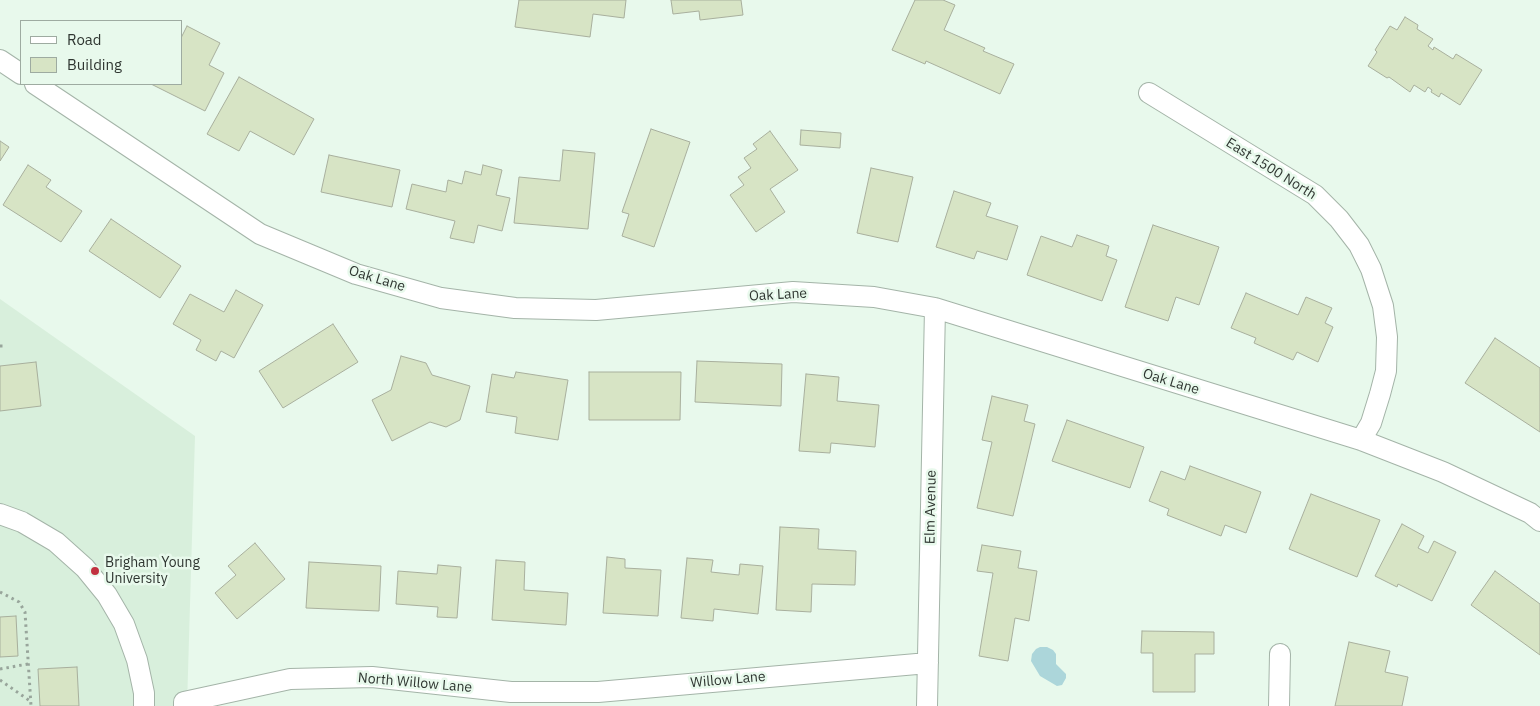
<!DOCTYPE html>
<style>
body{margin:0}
#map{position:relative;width:1540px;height:706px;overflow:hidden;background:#e8f9ec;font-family:"IBM Plex Sans",sans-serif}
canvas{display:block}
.legend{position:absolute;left:20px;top:20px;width:162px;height:65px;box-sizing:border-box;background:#e8f9ec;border:1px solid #9eaba1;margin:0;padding:6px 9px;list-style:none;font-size:15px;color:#2f3631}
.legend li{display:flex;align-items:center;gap:10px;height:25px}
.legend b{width:25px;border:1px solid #9eaba1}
</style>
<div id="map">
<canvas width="1540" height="706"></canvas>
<ul class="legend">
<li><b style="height:6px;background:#fff"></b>Road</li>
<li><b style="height:14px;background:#d7e4c5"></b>Building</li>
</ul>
</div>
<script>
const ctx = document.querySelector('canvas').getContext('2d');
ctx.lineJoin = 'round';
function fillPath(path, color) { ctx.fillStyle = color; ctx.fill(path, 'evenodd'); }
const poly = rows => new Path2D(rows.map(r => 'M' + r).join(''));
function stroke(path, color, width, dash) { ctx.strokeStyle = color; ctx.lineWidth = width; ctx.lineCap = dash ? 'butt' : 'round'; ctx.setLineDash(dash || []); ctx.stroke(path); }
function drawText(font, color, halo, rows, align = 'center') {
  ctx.font = font + ' "IBM Plex Sans",sans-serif'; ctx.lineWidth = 5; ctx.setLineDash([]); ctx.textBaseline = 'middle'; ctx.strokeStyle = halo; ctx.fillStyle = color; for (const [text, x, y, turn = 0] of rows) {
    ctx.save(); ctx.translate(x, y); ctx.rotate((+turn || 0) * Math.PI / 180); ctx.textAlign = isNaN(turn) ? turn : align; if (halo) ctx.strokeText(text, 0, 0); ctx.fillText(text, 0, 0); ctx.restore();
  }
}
fillPath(poly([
 [0,299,195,436,187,706,0,706]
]), '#d8efdc');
fillPath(poly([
 [1047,647,1053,650,1056,654,1056,664,1066,674,1066,678,1062,685,1057,686,1040,676,1031,661,1032,654,1036,649,1040,647]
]), '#acd6da');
const building = poly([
 [519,0,626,0,624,18,593,14,590,37,515,27,519,0],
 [671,0,741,0,743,15,700,20,699,11,673,14,671,0],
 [915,0,943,0,955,5,944,30,985,48,983,51,1014,64,1000,94,926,61,925,64,892,50,915,0],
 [1405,17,1418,25,1417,29,1433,39,1428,46,1433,50,1434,47,1453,59,1456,54,1482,70,1460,105,1441,93,1439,97,1431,92,1432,90,1428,87,1425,92,1414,85,1410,92,1389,77,1387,78,1368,66,1377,52,1375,50,1390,26,1397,30,1405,17],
 [187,26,220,43,209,65,224,73,205,111,151,84,181,84,181,38,187,26],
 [239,77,314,119,294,155,250,131,239,151,207,134,239,77],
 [651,129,690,142,654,247,622,236,629,214,622,212,651,129],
 [801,130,841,133,840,148,800,145,801,130],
 [770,131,798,170,770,189,785,212,756,232,730,195,744,185,738,177,751,168,744,158,757,149,753,144,770,131],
 [0,141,9,147,0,161,0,141],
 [563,150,595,153,588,229,514,223,519,177,560,181,563,150],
 [329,155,400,170,392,207,321,192,329,155],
 [28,165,51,180,46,187,82,211,61,242,3,205,28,165],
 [483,165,502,170,496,195,510,198,502,231,478,225,474,243,450,238,455,221,406,209,412,184,446,192,448,180,462,184,465,171,481,175,483,165],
 [871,168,913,177,898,242,857,233,871,168],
 [954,191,991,203,986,216,1018,226,1007,260,977,251,974,259,936,247,954,191],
 [111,219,181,266,160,298,89,251,111,219],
 [1153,225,1219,247,1199,305,1176,297,1168,321,1125,307,1153,225],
 [1077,235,1109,246,1106,256,1117,260,1102,301,1027,275,1041,236,1072,247,1077,235],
 [236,290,263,305,234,358,221,351,216,361,196,350,201,340,173,324,190,294,224,312,236,290],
 [1246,293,1298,315,1306,297,1332,308,1325,323,1333,327,1318,362,1297,352,1293,360,1254,343,1256,338,1231,328,1246,293],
 [333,324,358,362,283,408,259,371,333,324],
 [1495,338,1540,368,1540,432,1465,383,1495,338],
 [401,356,426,363,432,375,470,386,460,420,446,427,430,422,392,441,372,400,391,390,401,356],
 [697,361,782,364,781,406,695,402,697,361],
 [36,362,41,406,0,411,0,366,36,362],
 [516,372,568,380,558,440,515,433,517,417,486,412,492,374,514,378,516,372],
 [589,372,681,372,680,420,589,420,589,372],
 [806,374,839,377,837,401,879,405,875,447,831,443,830,453,799,451,806,374],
 [992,396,1028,405,1024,421,1035,424,1013,516,977,508,992,442,982,440,992,396],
 [1067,420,1144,447,1130,488,1052,461,1067,420],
 [1190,466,1261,492,1246,533,1225,525,1221,536,1167,515,1169,509,1149,501,1161,471,1185,480,1190,466],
 [1311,494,1380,520,1357,577,1289,549,1311,494],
 [1402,524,1424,536,1418,548,1428,553,1434,541,1456,552,1432,601,1398,584,1397,587,1375,576,1402,524],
 [780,527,819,529,818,549,856,551,855,585,812,584,811,612,776,610,780,527],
 [255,543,285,579,237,619,215,593,236,575,228,566,255,543],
 [982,545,1021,551,1018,568,1037,571,1029,621,1015,618,1008,661,979,656,993,573,977,571,982,545],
 [607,557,625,559,625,568,661,570,658,616,603,613,607,557],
 [687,558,713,560,711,572,739,575,740,564,763,566,758,614,714,609,713,621,681,618,687,558],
 [496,560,525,562,524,590,568,593,566,625,492,620,496,560],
 [309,562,381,566,379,611,306,608,309,562],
 [438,565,461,567,457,618,437,617,438,607,396,604,398,571,437,574,438,565],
 [1495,571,1540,604,1540,655,1471,605,1495,571],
 [16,616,18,656,0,657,0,617,16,616],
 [1142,631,1214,632,1214,654,1195,654,1195,692,1153,692,1153,653,1141,653,1142,631],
 [1349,642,1390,651,1385,672,1408,677,1402,706,1335,706,1349,642],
 [77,667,79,706,40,706,38,669,77,667]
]);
fillPath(building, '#d7e4c5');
stroke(building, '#a8af9d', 1);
const street = poly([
 [0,60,21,74],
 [35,84,260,234,356,274,441,298,515,308,596,310,793,292,874,297,935,308,1361,440,1443,472,1530,513,1540,521],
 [1149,93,1315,195,1339,219,1359,245,1371,269,1383,306,1387,337,1386,371,1380,394,1371,423,1361,440],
 [0,514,22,522,56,542,85,568,107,595,124,624,137,660,144,693,144,706],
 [184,706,184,702,290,679,372,677,511,692,598,692,928,663],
 [927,706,935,308],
 [1279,706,1280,654]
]);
stroke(street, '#a4b4a8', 22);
stroke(poly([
 [0,346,3,346],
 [0,592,19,602,25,612,31,706],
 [0,669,28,664],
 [0,680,30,701]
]), '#98a59b', 3, [2.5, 4]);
stroke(street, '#fff', 20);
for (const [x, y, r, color] of [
 [95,571,5,"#c13140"]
]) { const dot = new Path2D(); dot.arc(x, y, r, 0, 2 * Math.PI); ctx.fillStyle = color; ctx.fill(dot); stroke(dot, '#e8f9ec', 2); }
drawText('14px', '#2f3631', '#e8f9ec', [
 ["East 1500 North",1271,169,32],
 ["Oak Lane",377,279,17],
 ["Oak Lane",778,295,-3],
 ["Oak Lane",1171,382,17],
 ["Elm Avenue",931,507,-89],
 ["Willow Lane",728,680,-5],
 ["North Willow Lane",415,683,5]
]);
drawText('14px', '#2f3631', '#e8f9ec', [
 ["Brigham Young",105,563],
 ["University",105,579]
], 'left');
</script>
